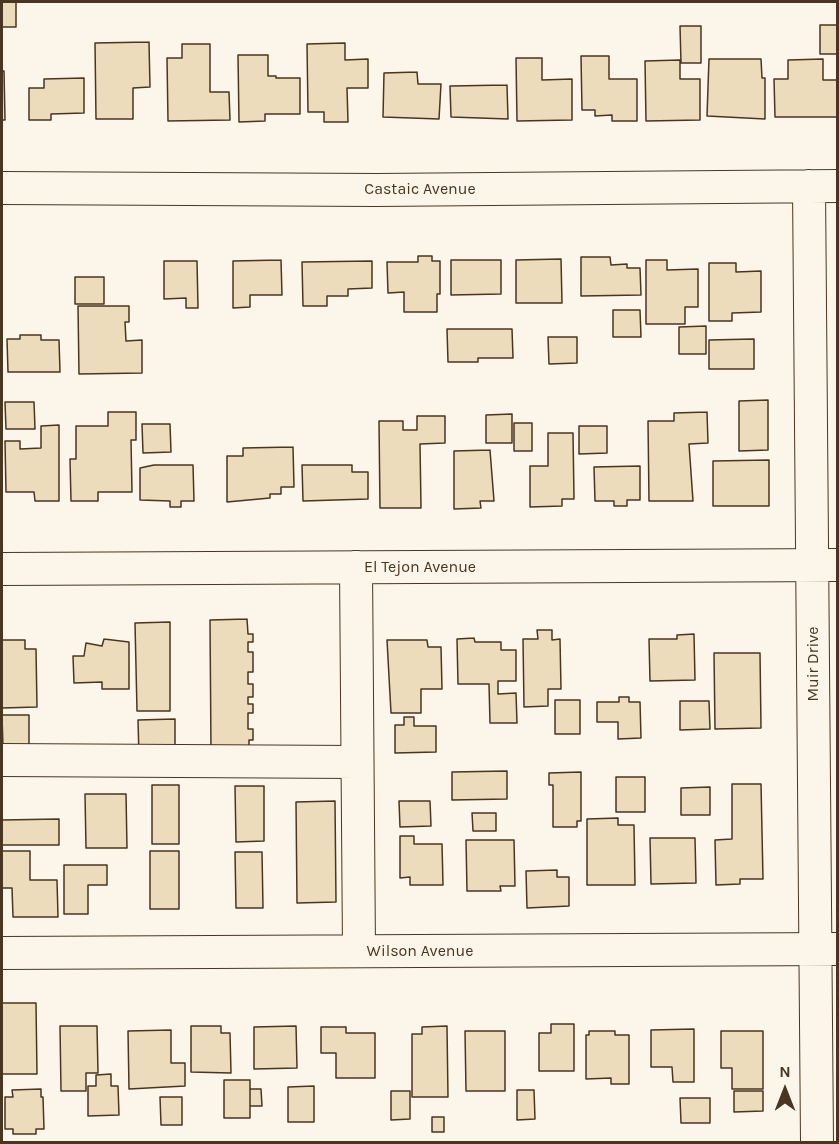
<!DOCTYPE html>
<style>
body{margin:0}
#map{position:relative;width:839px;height:1144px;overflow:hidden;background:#fbf6e9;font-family:Karla,sans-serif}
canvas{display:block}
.frame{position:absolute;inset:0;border:3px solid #4a3520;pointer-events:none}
.north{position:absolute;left:755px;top:1060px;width:60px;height:60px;-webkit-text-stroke:4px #fbf6e9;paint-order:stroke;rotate:0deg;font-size:16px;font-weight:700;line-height:24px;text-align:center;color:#4a3520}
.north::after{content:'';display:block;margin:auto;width:21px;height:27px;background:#4a3520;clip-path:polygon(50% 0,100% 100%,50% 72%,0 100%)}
</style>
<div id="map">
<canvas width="839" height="1144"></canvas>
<div class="frame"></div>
<div class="north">N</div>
</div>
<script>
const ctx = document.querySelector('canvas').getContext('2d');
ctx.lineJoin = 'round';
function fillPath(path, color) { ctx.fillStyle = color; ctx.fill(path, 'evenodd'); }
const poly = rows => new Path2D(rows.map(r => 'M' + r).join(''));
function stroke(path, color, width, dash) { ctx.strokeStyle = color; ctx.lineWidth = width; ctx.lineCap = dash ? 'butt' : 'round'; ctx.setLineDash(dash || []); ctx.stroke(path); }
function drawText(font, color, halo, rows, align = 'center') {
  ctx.font = font + ' Karla,sans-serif'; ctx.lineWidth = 4.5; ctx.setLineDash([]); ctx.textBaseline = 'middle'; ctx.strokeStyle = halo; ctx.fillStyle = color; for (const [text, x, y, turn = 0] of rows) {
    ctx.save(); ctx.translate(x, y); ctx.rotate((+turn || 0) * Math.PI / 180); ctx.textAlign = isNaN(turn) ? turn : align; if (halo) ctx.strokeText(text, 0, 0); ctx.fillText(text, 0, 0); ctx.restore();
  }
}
const building = poly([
 [2,2,16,2,16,27,2,27,2,2],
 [820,25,838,25,838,54,820,54,820,25],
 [680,26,701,26,701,63,681,63,680,26],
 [149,42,150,87,133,88,133,119,96,119,95,43,149,42],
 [345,43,345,60,368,59,368,88,347,88,348,122,324,122,324,112,308,112,307,44,345,43],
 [182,44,210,44,210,92,229,92,230,120,168,121,167,58,182,58,182,44],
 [238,55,268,55,268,76,276,76,276,78,300,78,300,114,265,114,265,121,239,122,238,55],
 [581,56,609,56,609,79,637,79,637,121,612,121,612,115,595,116,595,110,582,110,581,56],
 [516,58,542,58,542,80,572,79,572,120,517,121,516,58],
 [709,59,761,59,762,78,765,78,765,119,707,116,709,59],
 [823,59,823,80,838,80,838,117,775,117,774,79,788,79,788,60,823,59],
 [680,60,680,79,700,79,700,120,646,121,645,61,680,60],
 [2,71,4,71,5,120,2,120,2,71],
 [417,72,418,84,441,84,439,119,383,117,384,73,417,72],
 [84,78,84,113,51,114,51,120,29,120,29,88,44,88,44,79,84,78],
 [507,85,508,119,451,117,450,86,507,85],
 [418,256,432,256,432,261,440,261,440,294,437,294,437,312,404,312,404,292,388,293,387,262,418,262,418,256],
 [581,257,610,257,611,265,627,264,627,268,640,268,641,295,581,296,581,257],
 [561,259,562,303,516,303,516,260,561,259],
 [281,260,282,295,250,295,250,307,233,308,233,261,281,260],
 [451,260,501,260,501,294,451,295,451,260],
 [646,260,667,260,667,270,698,269,698,307,685,307,685,324,646,324,646,260],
 [164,261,197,261,198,308,186,308,186,298,164,299,164,261],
 [372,261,372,288,348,289,348,296,327,296,327,306,303,306,302,262,372,261],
 [709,263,736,263,736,272,761,271,761,312,732,313,732,321,709,321,709,263],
 [75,277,104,277,104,304,75,304,75,277],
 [78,306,129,306,129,322,125,322,126,341,142,340,142,373,79,374,78,306],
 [613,310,640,310,641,337,613,337,613,310],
 [706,326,706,354,679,354,679,327,706,326],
 [447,329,512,329,513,358,478,358,478,362,448,362,447,329],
 [20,335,41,335,41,340,59,340,60,372,8,372,7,339,20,339,20,335],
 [548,337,577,337,577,363,549,364,548,337],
 [754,339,754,369,709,369,709,340,754,339],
 [768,400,768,450,739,451,739,401,768,400],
 [5,402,34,402,35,429,6,429,5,402],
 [108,412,136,412,136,440,131,440,132,492,98,492,98,501,71,501,70,459,76,459,76,426,108,426,108,412],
 [707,412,708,443,689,444,693,501,649,501,648,421,674,421,674,413,707,412],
 [512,414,512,443,486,443,486,415,512,414],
 [417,416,445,416,445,443,420,444,421,508,380,508,379,421,403,421,403,430,417,430,417,416],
 [514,423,532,423,532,451,514,451,514,423],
 [142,424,170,424,171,452,143,453,142,424],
 [59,425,59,501,35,501,34,492,6,492,5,441,20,441,20,449,41,448,41,426,59,425],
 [579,426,607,426,607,453,579,454,579,426],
 [548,433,573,433,574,499,562,499,562,506,530,507,530,466,548,466,548,433],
 [293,447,294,487,281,487,281,494,270,494,270,498,227,502,227,456,243,456,243,448,293,447],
 [490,450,494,501,480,501,481,508,454,509,454,451,490,450],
 [769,460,769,506,713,506,713,461,769,460],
 [154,465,193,465,194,501,181,501,181,507,170,507,170,501,140,500,140,468,154,465],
 [302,465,352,465,352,472,368,472,368,499,303,501,302,465],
 [640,466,640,500,627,500,627,506,614,506,614,501,595,501,594,467,640,466],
 [247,619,248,634,253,634,253,642,248,642,248,652,253,652,253,672,248,672,248,684,253,684,253,697,248,697,248,704,253,704,253,713,248,713,248,729,253,729,253,740,249,740,249,752,211,752,210,620,247,619],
 [170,622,170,711,137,711,135,623,170,622],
 [537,630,552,630,552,640,560,639,561,689,548,689,548,706,524,707,523,639,538,639,537,630],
 [694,634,695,680,650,681,649,639,677,639,677,635,694,634],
 [474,638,475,642,501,642,501,650,516,650,516,681,498,681,498,694,516,693,517,723,490,723,489,684,458,684,457,639,474,638],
 [104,639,129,642,129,689,102,689,102,682,74,683,73,656,84,656,86,643,102,646,104,639],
 [2,640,25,640,25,649,36,649,37,707,2,708,2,640],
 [387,640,427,640,428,647,441,647,442,689,421,689,421,713,391,713,387,640],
 [714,653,760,653,761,728,715,729,714,653],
 [619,697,629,697,629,702,640,702,641,738,618,739,618,722,597,722,597,702,619,702,619,697],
 [555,700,580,700,580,734,555,734,555,700],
 [680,701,709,701,710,729,680,730,680,701],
 [2,715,29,715,29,748,3,748,2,715],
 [404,717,414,717,414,726,436,726,436,752,395,753,395,725,404,725,404,717],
 [175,719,175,757,139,757,138,720,175,719],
 [507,771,507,799,452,800,452,772,507,771],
 [581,772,581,821,577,821,577,827,553,827,553,785,549,785,549,773,581,772],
 [616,777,645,777,645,812,616,812,616,777],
 [732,784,761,784,763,879,740,879,740,884,716,885,715,840,732,839,732,784],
 [152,785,179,785,179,844,152,844,152,785],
 [235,786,264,786,264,841,236,842,235,786],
 [710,787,710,815,681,815,681,788,710,787],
 [85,794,126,794,127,848,86,848,85,794],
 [335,801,336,902,297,903,296,802,335,801],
 [399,801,430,801,431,826,400,827,399,801],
 [472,813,496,813,496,831,473,831,472,813],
 [618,818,618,825,634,825,635,885,587,885,587,819,618,818],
 [59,819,59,845,2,845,2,820,59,819],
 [400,836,414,836,414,844,442,844,443,885,410,885,410,877,400,878,400,836],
 [650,838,695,838,696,883,651,884,650,838],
 [466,840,514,840,515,886,500,886,501,891,467,891,466,840],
 [2,851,30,851,30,880,57,880,58,917,13,917,12,888,2,888,2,851],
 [150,851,179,851,179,909,150,909,150,851],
 [235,852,262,852,263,908,236,908,235,852],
 [64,865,107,865,107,885,88,885,88,914,64,914,64,865],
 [557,870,557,877,569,877,569,906,527,908,526,871,557,870],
 [2,1003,36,1003,37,1074,2,1074,2,1003],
 [551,1024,574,1024,574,1071,539,1071,539,1033,551,1033,551,1024],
 [60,1026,97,1026,98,1073,86,1073,86,1091,61,1091,60,1026],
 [191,1026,221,1026,221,1033,230,1033,231,1073,191,1072,191,1026],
 [296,1026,297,1068,254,1069,254,1027,296,1026],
 [447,1026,448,1097,412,1097,412,1034,422,1034,422,1027,447,1026],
 [321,1027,346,1027,346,1033,375,1033,375,1078,336,1078,336,1053,321,1053,321,1027],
 [694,1029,694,1082,673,1082,672,1067,651,1067,651,1030,694,1029],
 [171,1030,171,1063,185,1063,185,1086,129,1089,128,1031,171,1030],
 [465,1031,505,1031,505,1091,466,1091,465,1031],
 [589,1031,615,1031,615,1035,629,1035,629,1084,611,1084,611,1078,586,1079,586,1035,589,1035,589,1031],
 [721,1031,763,1031,763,1089,732,1089,732,1068,721,1068,721,1031],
 [111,1074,111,1086,118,1086,119,1115,88,1116,88,1086,96,1086,96,1075,111,1074],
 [224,1080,250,1080,250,1118,224,1118,224,1080],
 [314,1086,314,1122,288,1122,288,1087,314,1086],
 [41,1089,41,1097,43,1097,44,1129,36,1129,36,1134,13,1134,13,1129,5,1129,5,1097,13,1097,12,1090,41,1089],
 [250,1089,261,1089,262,1106,250,1106,250,1089],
 [517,1090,534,1090,535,1119,517,1120,517,1090],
 [391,1091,410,1091,410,1119,391,1120,391,1091],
 [734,1091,763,1091,763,1111,734,1112,734,1091],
 [160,1097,182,1097,182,1125,161,1125,160,1097],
 [680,1098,710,1098,710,1123,681,1123,680,1098],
 [432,1117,444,1117,444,1132,432,1132,432,1117]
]);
fillPath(building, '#ecdcbc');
stroke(building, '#4a3520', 1.5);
const minor = poly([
 [809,186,817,1142],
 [2,188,376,190,838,186],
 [356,567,359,951],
 [2,569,838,565],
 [2,760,356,762],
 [2,953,838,949]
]);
stroke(minor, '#4a3520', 34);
stroke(minor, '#fbf6e9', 32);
drawText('16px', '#4a3520', '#fbf6e9', [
 ["Castaic Avenue",420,189],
 ["El Tejon Avenue",420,567],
 ["Muir Drive",813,664,-90],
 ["Wilson Avenue",420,951]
]);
</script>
